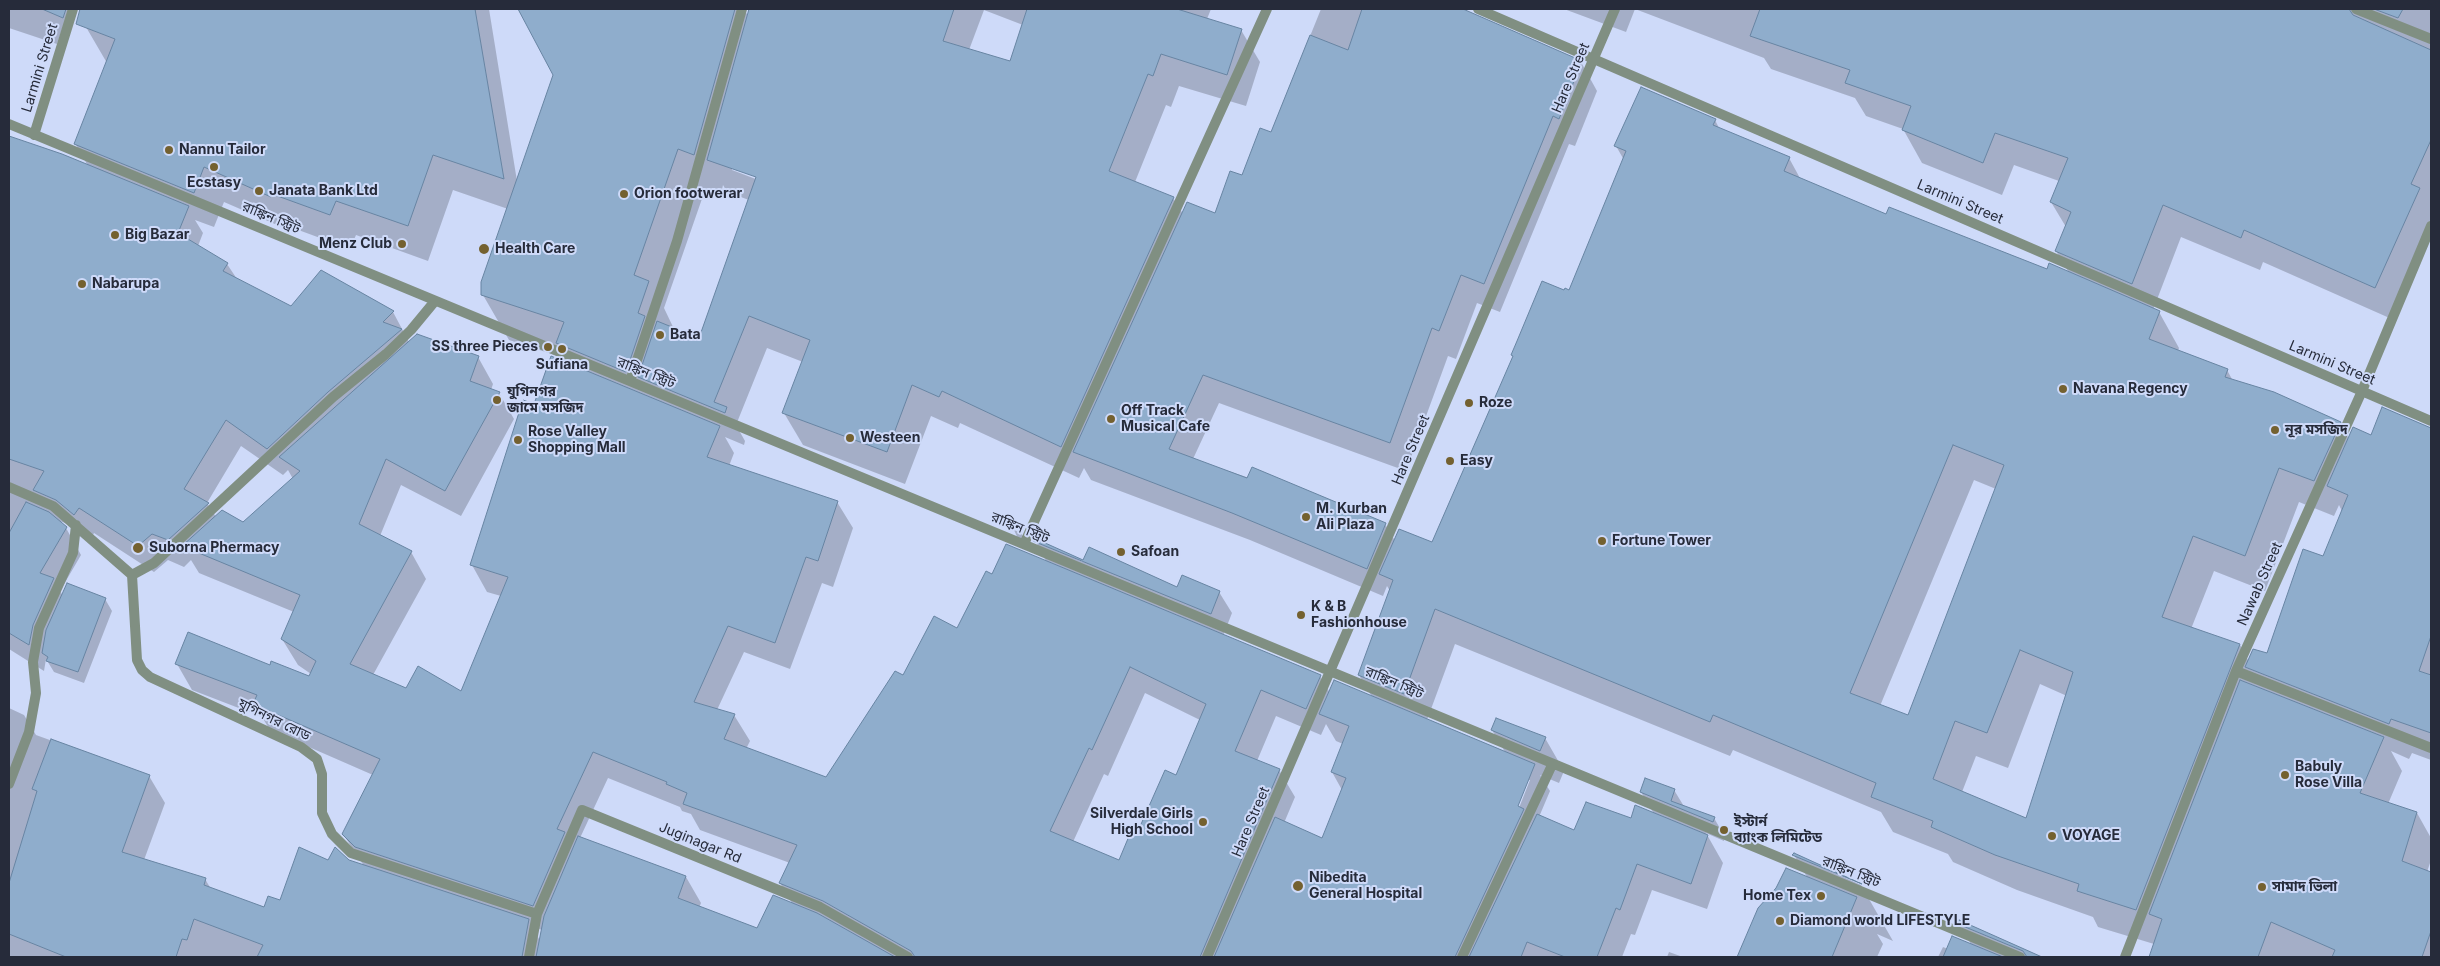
<!DOCTYPE html>
<meta charset="utf-8">
<style>
body{margin:0}
#map{position:relative;width:2440px;height:966px;overflow:hidden;background:#cedaf9;font-family:Inter,sans-serif}
canvas{display:block}
.frame{position:absolute;inset:0;border:10px solid #262b3a;pointer-events:none}
</style>
<div id="map">
<canvas width="2440" height="966"></canvas>
<div class="frame"></div>
</div>
<script>
const ctx = document.querySelector('canvas').getContext('2d');
ctx.lineJoin = 'round';
function fillPath(path, color) { ctx.fillStyle = color; ctx.fill(path, 'evenodd'); }
const poly = rows => new Path2D(rows.map(r => 'M' + r).join(''));
function stroke(path, color, width, dash) { ctx.strokeStyle = color; ctx.lineWidth = width; ctx.lineCap = dash ? 'butt' : 'round'; ctx.setLineDash(dash || []); ctx.stroke(path); }
function drawText(font, color, halo, rows, align = 'center') {
  ctx.font = font + ' Inter,"Noto Sans Bengali",sans-serif'; ctx.lineWidth = 4; ctx.setLineDash([]); ctx.textBaseline = 'middle'; ctx.strokeStyle = halo; ctx.fillStyle = color; for (const [text, x, y, turn = 0] of rows) {
    ctx.save(); ctx.translate(x, y); ctx.rotate((+turn || 0) * Math.PI / 180); ctx.textAlign = isNaN(turn) ? turn : align; if (halo) ctx.strokeText(text, 0, 0); ctx.fillText(text, 0, 0); ctx.restore();
  }
}
fillPath(poly([
 [9,9,69,9,57,44,9,28],
 [94,9,489,9,517,181,554,75,520,9,744,9,748,16,749,9,755,9,784,20,788,9,1211,9,1207,19,1241,30,1260,62,1246,106,1179,86,1171,107,1166,105,1135,182,1173,198,1183,214,1215,214,1271,133,1321,9,1459,9,1581,62,1597,91,1575,146,1569,144,1500,312,1477,303,1456,359,1448,356,1406,471,1219,403,1193,459,1385,524,1395,541,1432,544,1564,292,1570,291,1624,160,1616,146,1715,120,1719,128,1789,158,1801,180,1887,215,2048,271,2069,273,2056,251,2066,227,2051,202,2059,181,2014,165,2002,195,1922,163,1903,129,1866,116,1855,98,1771,69,1764,58,1635,9,1626,32,1564,9,2431,9,2431,236,2394,320,2263,262,2260,270,2181,237,2153,310,2159,312,2179,348,2178,351,2227,370,2233,381,2340,423,2349,439,2372,437,2383,409,2431,428,2431,760,2412,753,2409,759,2391,751,2402,771,2388,804,2417,813,2431,838,2431,860,2427,872,2431,874,2431,957,2151,957,2154,944,2098,927,2093,917,2017,890,1953,862,1948,854,1893,832,1881,812,1733,750,1730,756,1455,644,1427,720,1505,752,1492,730,1545,738,1564,771,1559,783,1540,775,1550,791,1539,817,1575,832,1654,814,1641,792,1674,790,1685,808,1714,818,1725,837,1724,841,1706,833,1723,863,1707,909,1652,890,1635,935,1631,934,1622,957,9,957,9,708,24,715,36,735,149,776,165,803,144,860,205,879,211,889,265,909,281,901,329,862,348,861,364,866,343,834,373,775,270,730,262,717,192,690,177,664,270,667,309,677,311,674,298,665,282,639,294,612,199,573,191,560,184,567,168,560,154,572,94,533,90,541,73,526,57,520,66,528,81,555,60,591,63,596,105,599,112,611,84,683,54,672,46,659,44,671,9,649,9,137,88,166,75,143,107,63,86,27],
 [984,10,1023,25,1010,63,969,50],
 [732,167,762,178,761,181,732,170],
 [723,185,727,192,749,200,699,339,674,329,664,308,704,193,720,199],
 [453,190,508,209,483,295,509,340,567,359,570,365,535,406,472,565,487,592,501,596,462,693,406,689,373,675,426,579,411,552,380,536,401,485,461,516,514,419,499,393,491,390,493,384,478,357,409,342,393,312,321,272,292,308,237,279,227,264,198,246,203,233,195,220,214,227,224,202,291,231,293,228,350,249,356,235,428,261],
 [767,348,803,362,784,413,803,445,905,484,931,416,958,428,960,423,1079,478,1084,468,1091,480,1250,540,1383,596,1387,586,1390,591,1359,675,1372,697,1330,693,1320,676,1223,636,1232,613,1219,592,1178,589,1089,548,1083,562,1035,540,1047,563,993,576,958,630,904,677,827,778,746,749,750,741,734,715,717,710,744,652,790,669,822,583,833,587,853,528,837,502,729,466,734,453,725,437,744,445,745,441,736,425],
 [241,446,283,475,288,470,293,479,243,523,216,517,207,503],
 [1974,480,1996,489,1909,716,1880,706],
 [2299,502,2334,516,2339,505,2342,511,2324,558,2267,655,2249,662,2240,645,2191,629,2214,571,2265,591],
 [2040,684,2067,696,2027,820,1962,792,1976,756,2008,768],
 [1145,693,1200,720,1177,776,1120,862,1073,842,1104,774,1108,776],
 [1276,716,1321,735,1326,724,1336,741,1343,744,1332,772,1342,790,1323,840,1284,823,1295,797,1279,770,1257,761],
 [608,778,680,807,682,811,691,814,700,830,790,863,780,883,793,905,758,930,699,908,701,903,686,877,580,838],
 [1527,780,1530,780,1517,813,1514,812],
 [532,926,542,930,540,941],
 [1014,530,1021,533,1028,545,1020,543],
 [1794,855,1861,885,1893,941,1877,934,1883,944,1877,957,1738,957,1759,909,1807,877],
 [1960,921,2039,957,1938,957,1943,947,1948,949,1972,946,1959,924],
 [1669,952,1683,957,1667,957]
]), '#0003');
const building = poly([
 [42,9,66,9,63,18,42,9],
 [80,9,475,9,504,179,433,155,408,226,336,201,330,215,272,194,271,197,204,167,194,193,74,144,115,39,76,24,80,9],
 [518,9,735,9,694,155,678,149,634,275,649,281,638,313,645,316,626,372,556,343,564,322,481,295,481,282,553,75,518,9],
 [749,9,954,9,943,41,1010,61,1027,9,1177,9,1242,29,1227,75,1161,54,1153,76,1148,74,1109,171,1174,197,1061,447,942,391,939,397,912,385,887,452,782,413,810,340,749,316,714,402,727,407,725,413,638,377,657,321,699,338,756,177,707,160,749,9],
 [1362,9,1463,9,1582,61,1559,119,1553,116,1484,284,1461,275,1439,331,1432,328,1390,443,1203,375,1169,449,1247,478,1252,467,1386,523,1367,569,1232,513,1073,452,1187,202,1215,213,1230,171,1242,175,1260,128,1271,132,1310,35,1348,50,1362,9],
 [1760,9,2349,9,2353,15,2431,50,2431,140,2411,184,2420,188,2375,288,2244,230,2241,238,2163,205,2132,284,2055,251,2071,212,2050,202,2068,158,1995,133,1983,163,1902,130,1911,106,1845,83,1850,70,1750,36,1760,9],
 [2374,9,2403,9,2398,18,2374,9],
 [1641,87,1716,119,1713,125,1790,157,1784,171,1886,214,1889,207,2047,269,2049,263,2160,311,2149,339,2228,369,2225,377,2274,392,2341,422,2314,481,2279,468,2245,556,2193,536,2162,617,2240,644,2136,910,2077,891,2079,884,1995,855,1931,827,1933,821,1871,797,1876,783,1713,715,1710,722,1435,609,1404,694,1358,675,1393,580,1379,574,1399,529,1432,542,1513,356,1511,355,1517,341,1542,281,1564,290,1565,288,1569,290,1626,151,1614,146,1641,87],
 [1953,445,2004,465,1908,715,1850,693,1953,445],
 [2020,650,2073,672,2026,818,1933,779,1955,721,1987,733,2020,650],
 [9,136,62,154,189,206,178,233,228,263,223,271,291,306,321,270,394,311,383,322,402,329,328,392,267,449,226,420,184,489,209,503,168,540,152,534,138,546,79,508,74,515,56,500,33,490,44,471,9,459,9,136],
 [417,334,479,356,470,381,500,392,445,491,386,459,359,524,412,551,350,664,406,688,418,666,461,691,508,577,470,565,523,400,534,404,551,356,720,426,707,457,838,501,818,561,806,557,775,643,728,626,694,702,735,714,724,739,826,777,895,671,903,675,934,616,957,628,986,571,992,574,1006,544,1321,675,1306,709,1261,690,1235,751,1280,769,1200,957,915,957,911,951,823,901,779,883,797,845,683,804,687,793,666,784,667,782,593,752,557,829,565,832,533,906,355,847,342,834,380,759,253,704,257,695,175,664,188,632,270,665,271,661,309,676,316,661,281,639,300,595,182,546,222,510,243,522,300,471,279,457,417,334],
 [1130,667,1206,704,1176,775,1165,770,1138,831,1132,829,1119,860,1050,831,1089,748,1092,750,1130,667],
 [2382,407,2431,428,2431,636,2419,671,2431,675,2431,733,2391,719,2389,724,2245,667,2253,649,2267,653,2303,549,2323,556,2348,495,2327,486,2353,427,2371,435,2382,407],
 [26,502,49,512,67,527,40,573,54,578,33,625,29,645,9,633,9,533,26,502],
 [1034,538,1083,560,1089,547,1177,587,1182,575,1220,591,1211,614,1033,541,1034,538],
 [67,583,106,598,78,672,46,661,48,657,42,653,46,630,67,583],
 [1334,680,1535,764,1518,806,1524,809,1455,957,1214,957,1275,817,1322,838,1346,778,1331,772,1349,726,1319,714,1334,680],
 [2240,680,2384,737,2360,793,2417,812,2402,861,2431,872,2431,931,2422,957,2332,957,2335,950,2271,922,2258,957,2149,957,2162,919,2149,914,2240,680],
 [1496,718,1546,737,1540,751,1491,730,1496,718],
 [51,739,150,775,122,852,206,878,204,885,264,907,268,896,280,900,299,847,328,860,335,847,349,860,529,919,522,957,257,957,263,945,194,919,187,940,182,939,176,957,66,957,9,934,9,883,37,791,32,789,51,739],
 [1645,778,1675,789,1671,801,1715,817,1713,822,1640,792,1645,778],
 [1586,802,1631,818,1635,805,1708,835,1691,884,1637,864,1620,910,1616,908,1597,957,1565,957,1527,942,1521,957,1469,957,1537,814,1574,830,1586,802],
 [578,836,686,876,678,898,757,928,773,895,817,913,895,957,536,957,544,916,578,836],
 [1794,853,1862,884,1792,855,1794,853],
 [1786,868,1857,897,1832,957,1737,957,1758,908,1776,888,1786,868],
 [1959,920,2042,957,2027,957,2023,951,1958,924,1959,920],
 [1952,936,2003,957,1943,957,1952,936]
]);
fillPath(building, '#8fadcc');
stroke(building, '#6784a2', 1);
stroke(poly([
 [1478,9,2431,421],
 [2356,9,2431,39],
 [9,124,2020,957],
 [34,135,73,9],
 [630,381,677,241,742,9],
 [9,487,53,506,132,575],
 [1024,544,1267,9],
 [132,575,137,660,142,670,150,677,301,747,317,759,322,774,322,813,332,834,351,853,537,914],
 [132,575,154,563,333,397,386,354,411,330,435,301],
 [2236,671,2431,748],
 [9,784,29,732,36,693,33,662,39,628,73,553,76,525],
 [529,957,537,914,582,810,820,907,908,957],
 [1207,957,1615,9],
 [1462,957,1552,765,1550,763],
 [2125,957,2236,671,2362,391,2431,226]
]), '#808f82', 10);
for (const [x, y, r, color] of [
 [169,150,5,"#746130"],
 [214,167,5,"#746130"],
 [259,191,5,"#746130"],
 [624,194,5,"#746130"],
 [115,235,5,"#746130"],
 [402,244,5,"#746130"],
 [484,249,6,"#746130"],
 [82,284,5,"#746130"],
 [660,335,5,"#746130"],
 [548,347,5,"#746130"],
 [562,349,5,"#746130"],
 [2063,389,5,"#746130"],
 [497,400,5,"#746130"],
 [1469,403,5,"#746130"],
 [1111,419,5,"#746130"],
 [2275,430,5,"#746130"],
 [850,438,5,"#746130"],
 [518,440,5,"#746130"],
 [1450,461,5,"#746130"],
 [1306,517,5,"#746130"],
 [1602,541,5,"#746130"],
 [138,548,6,"#746130"],
 [1121,552,5,"#746130"],
 [1301,615,5,"#746130"],
 [2285,775,5,"#746130"],
 [1203,822,5,"#746130"],
 [1724,830,5,"#746130"],
 [2052,836,5,"#746130"],
 [1298,886,6,"#746130"],
 [2262,887,5,"#746130"],
 [1821,896,5,"#746130"],
 [1780,921,5,"#746130"]
]) { const dot = new Path2D(); dot.arc(x, y, r, 0, 2 * Math.PI); ctx.fillStyle = color; ctx.fill(dot); stroke(dot, '#cedaf9', 2); }
drawText('14px', '#262b3a', '#cedaf9', [
 ["Larmini Street",40,68,-73],
 ["Hare Street",1571,78,-67],
 ["Larmini Street",1960,202,23],
 ["রাঙ্কিন স্ট্রিট",271,218,23],
 ["Larmini Street",2332,363,23],
 ["রাঙ্কিন স্ট্রিট",646,373,22],
 ["Hare Street",1411,450,-67],
 ["রাঙ্কিন স্ট্রিট",1020,528,22],
 ["Nawab Street",2260,584,-66],
 ["রাঙ্কিন স্ট্রিট",1394,683,23],
 ["যুগিনগর রোড",274,720,26],
 ["Hare Street",1251,822,-67],
 ["Juginagar Rd",700,843,22],
 ["রাঙ্কিন স্ট্রিট",1851,872,22]
]);
drawText('bold 14px', '#262b3a', '#cedaf9', [
 ["Nannu Tailor",179,150],
 ["Ecstasy",214,183,"center"],
 ["Janata Bank Ltd",269,191],
 ["Orion footwerar",634,194],
 ["Big Bazar",125,235],
 ["Menz Club",392,244,"right"],
 ["Health Care",495,249],
 ["Nabarupa",92,284],
 ["Bata",670,335],
 ["SS three Pieces",538,347,"right"],
 ["Sufiana",562,365,"center"],
 ["Navana Regency",2073,389],
 ["যুগিনগর",507,392],
 ["জামে মসজিদ",507,408],
 ["Roze",1479,403],
 ["Off Track",1121,411],
 ["Musical Cafe",1121,427],
 ["নূর মসজিদ",2285,430],
 ["Rose Valley",528,432],
 ["Shopping Mall",528,448],
 ["Westeen",860,438],
 ["Easy",1460,461],
 ["M. Kurban",1316,509],
 ["Ali Plaza",1316,525],
 ["Fortune Tower",1612,541],
 ["Suborna Phermacy",149,548],
 ["Safoan",1131,552],
 ["K & B",1311,607],
 ["Fashionhouse",1311,623],
 ["Babuly",2295,767],
 ["Rose Villa",2295,783],
 ["Silverdale Girls",1193,814,"right"],
 ["High School",1193,830,"right"],
 ["ইস্টার্ন",1734,822],
 ["ব্যাংক লিমিটেড",1734,838],
 ["VOYAGE",2062,836],
 ["Nibedita",1309,878],
 ["General Hospital",1309,894],
 ["সামাদ ভিলা",2272,887],
 ["Home Tex",1811,896,"right"],
 ["Diamond world LIFESTYLE",1790,921]
], 'left');
</script>
